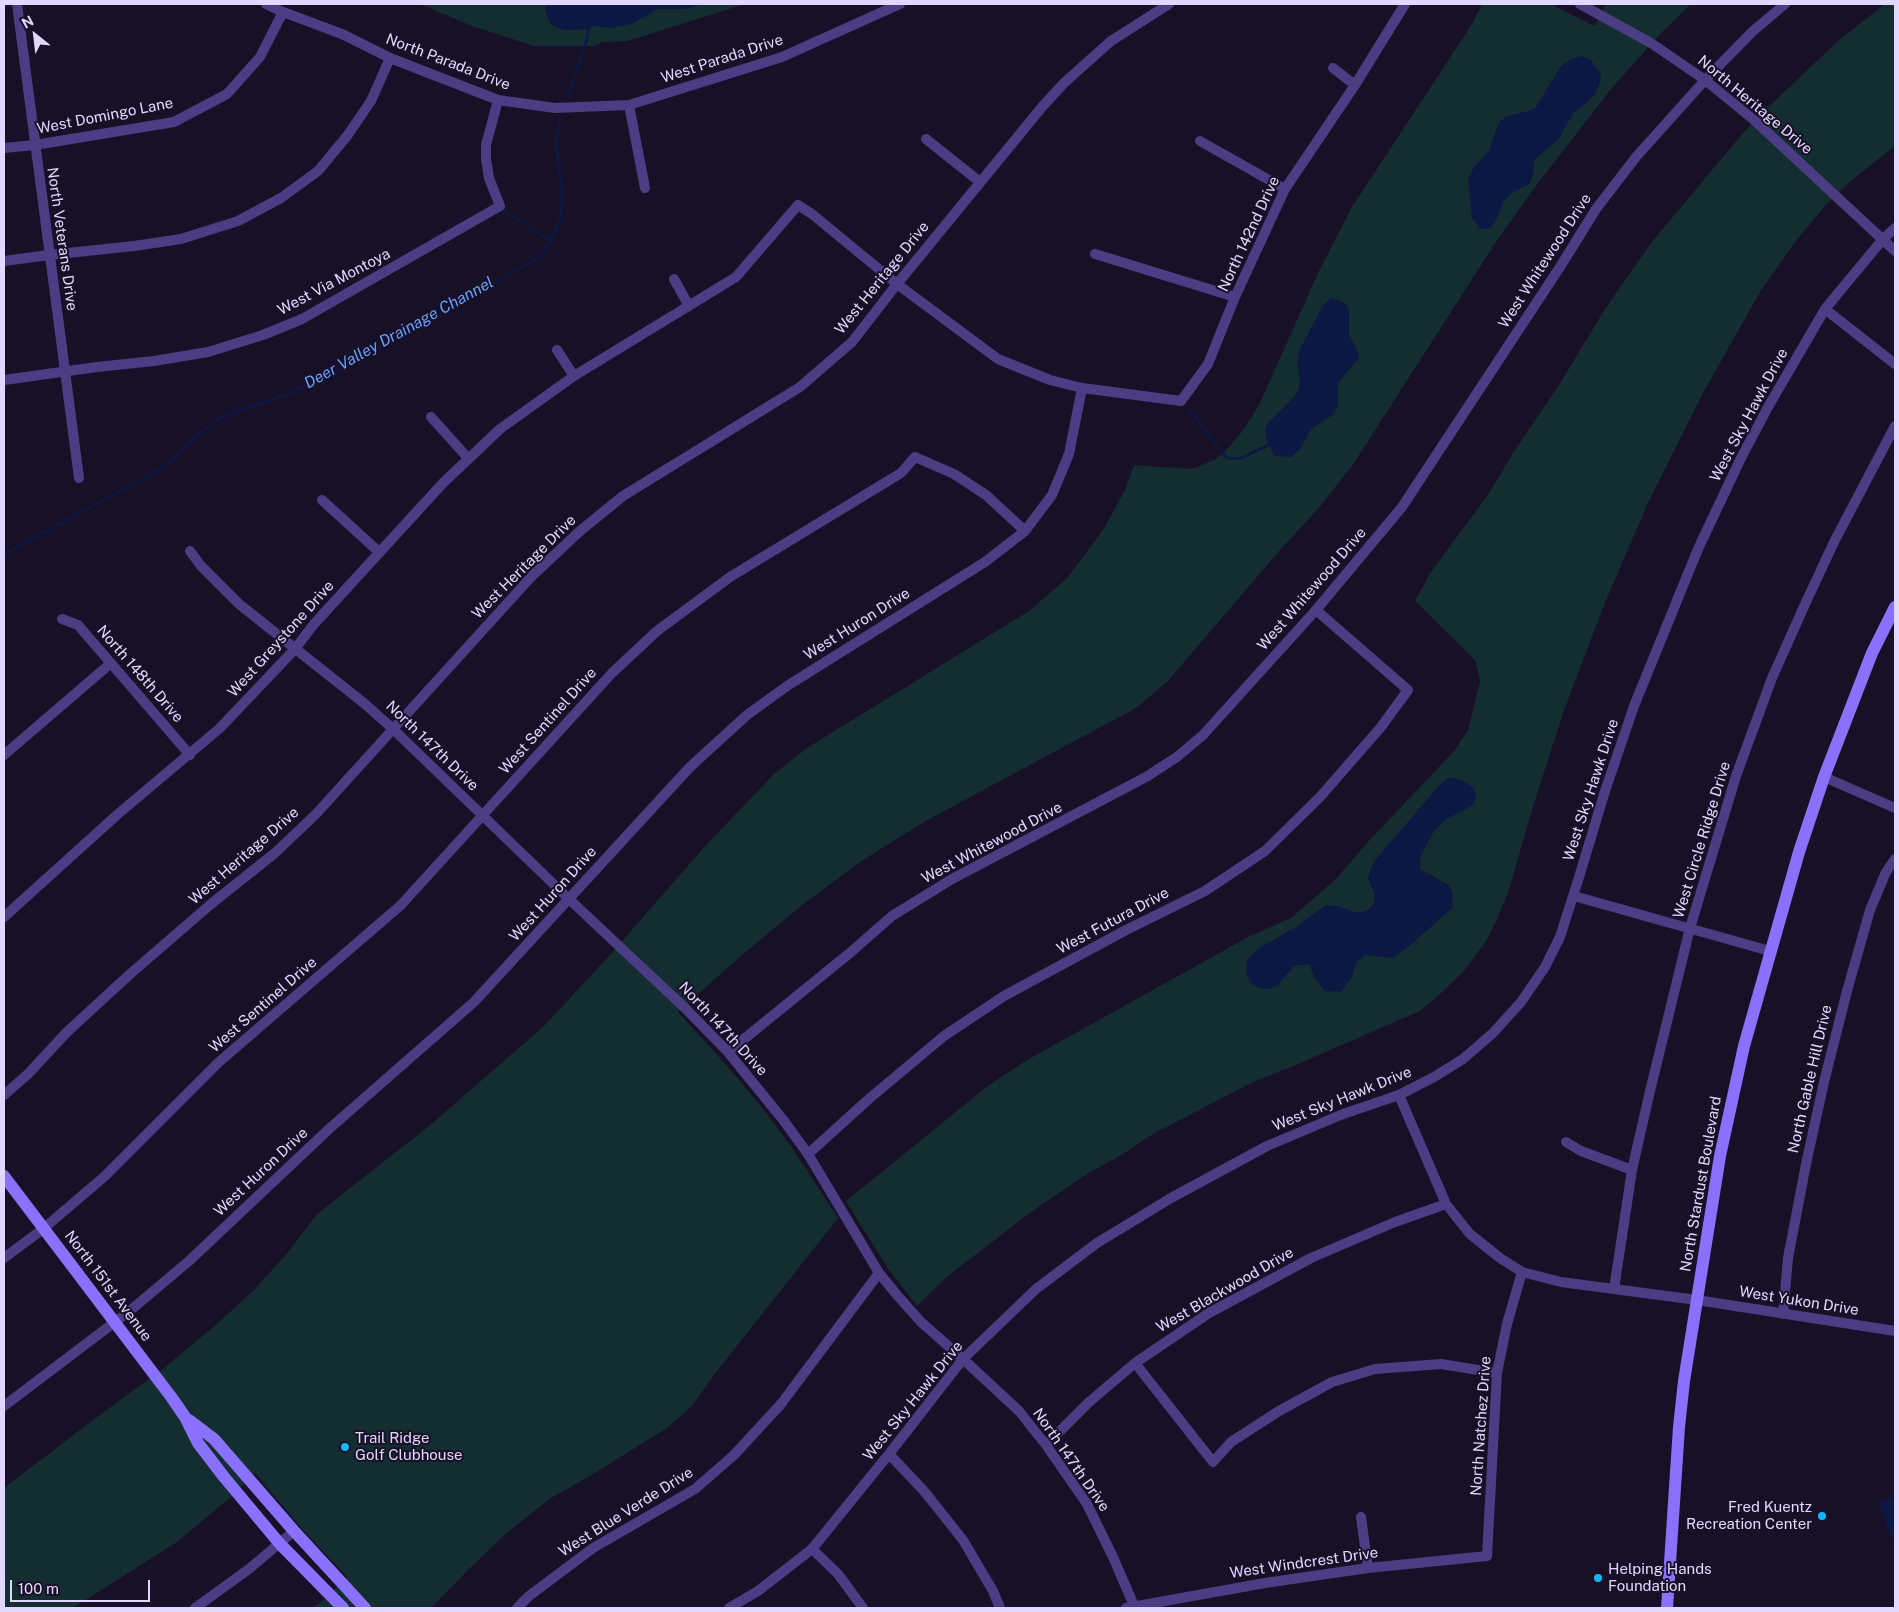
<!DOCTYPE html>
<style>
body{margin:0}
#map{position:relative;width:1899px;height:1612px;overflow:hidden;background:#181027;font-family:"Public Sans",sans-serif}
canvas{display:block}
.frame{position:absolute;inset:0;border:5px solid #e2d7fe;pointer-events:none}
.north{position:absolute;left:10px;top:10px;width:50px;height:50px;-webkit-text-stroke:4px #181027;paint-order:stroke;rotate:331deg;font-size:14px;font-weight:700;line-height:20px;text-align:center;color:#e2d7fe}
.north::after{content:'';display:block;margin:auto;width:18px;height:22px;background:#e2d7fe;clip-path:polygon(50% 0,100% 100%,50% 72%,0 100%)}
.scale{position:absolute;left:10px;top:1580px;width:140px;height:22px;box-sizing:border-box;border:2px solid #e2d7fe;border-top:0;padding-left:6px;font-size:15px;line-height:18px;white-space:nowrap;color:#e2d7fe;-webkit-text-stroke:4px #181027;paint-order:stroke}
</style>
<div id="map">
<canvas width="1899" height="1612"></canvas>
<div class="frame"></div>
<div class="north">N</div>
<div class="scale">100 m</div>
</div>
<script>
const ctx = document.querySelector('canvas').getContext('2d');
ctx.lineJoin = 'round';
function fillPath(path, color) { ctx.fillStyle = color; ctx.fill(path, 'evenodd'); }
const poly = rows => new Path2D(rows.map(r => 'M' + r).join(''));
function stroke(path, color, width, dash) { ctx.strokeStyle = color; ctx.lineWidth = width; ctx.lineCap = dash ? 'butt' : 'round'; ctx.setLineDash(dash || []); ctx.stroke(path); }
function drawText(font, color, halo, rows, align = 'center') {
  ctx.font = font + ' "Public Sans",sans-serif'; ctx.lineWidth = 4; ctx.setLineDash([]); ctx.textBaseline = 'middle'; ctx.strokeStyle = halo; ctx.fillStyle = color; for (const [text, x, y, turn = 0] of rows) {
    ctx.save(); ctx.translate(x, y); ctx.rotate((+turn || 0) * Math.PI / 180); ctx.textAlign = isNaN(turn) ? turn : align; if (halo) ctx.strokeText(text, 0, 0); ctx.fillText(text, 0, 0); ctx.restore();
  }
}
fillPath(poly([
 [420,4,745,4,628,41,602,42,595,46,534,46,472,26],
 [1482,4,1550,4,1595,26,1606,4,1691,4,1662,32,1611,89,1535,187,1494,245,1354,463,1318,509,1280,550,1167,682,1136,708,922,823,860,862,801,906,742,955,678,1012,720,1058,756,1100,791,1146,838,1218,714,1375,691,1407,667,1428,595,1473,551,1498,509,1531,469,1569,431,1608,313,1608,326,1598,347,1577,302,1529,255,1473,232,1496,177,1542,73,1608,4,1608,4,1488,93,1420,164,1368,218,1323,253,1291,289,1251,317,1214,429,1126,544,1026,609,956,706,845,774,774,807,748,1029,611,1068,577,1103,530,1125,490,1134,465,1192,469,1216,459,1226,451,1244,429,1259,405,1318,273,1352,207,1472,24],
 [1885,4,1895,4,1895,146,1852,180,1825,206,1795,242,1760,292,1703,393,1648,503,1604,605,1563,713,1531,813,1509,890,1497,919,1485,943,1463,972,1439,995,1420,1011,1291,1067,1251,1083,1153,1134,1123,1154,1087,1174,1031,1212,948,1276,917,1306,887,1267,846,1201,989,1085,1027,1060,1250,936,1291,918,1336,879,1366,844,1455,750,1468,730,1480,681,1475,660,1415,601,1430,573,1488,495,1513,453,1559,385,1605,309,1651,243,1743,133,1764,111,1839,40]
]), '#132d30');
fillPath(poly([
 [547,4,702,4,686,9,658,9,632,24,610,28,595,26,588,29,567,30,557,28,550,23,545,10],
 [1582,56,1591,60,1601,75,1599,86,1593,96,1587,103,1574,112,1558,140,1534,160,1533,176,1529,184,1512,193,1503,202,1497,218,1491,227,1486,229,1480,229,1472,218,1468,179,1474,167,1489,151,1497,127,1500,121,1508,116,1532,110,1536,107,1561,66,1571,59],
 [1331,298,1343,302,1349,309,1349,335,1359,354,1359,358,1341,379,1338,385,1338,405,1334,414,1311,429,1300,449,1294,454,1291,457,1275,456,1267,442,1265,430,1267,424,1293,398,1299,389,1300,380,1297,364,1300,349,1323,305],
 [1453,777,1465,782,1474,788,1476,797,1473,805,1445,820,1433,833,1421,855,1420,869,1449,885,1453,895,1452,908,1406,949,1393,958,1365,955,1357,962,1351,979,1341,992,1325,991,1315,979,1309,964,1294,966,1277,986,1269,989,1260,988,1252,984,1246,974,1247,960,1256,950,1299,925,1326,905,1337,906,1358,913,1368,910,1374,903,1374,892,1368,879,1371,867,1375,860,1437,788,1445,780],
 [1895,1496,1895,1540,1892,1541,1879,1503]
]), '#0c1844');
stroke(poly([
 [568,96,587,39,589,26],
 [502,210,551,241],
 [1188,408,1226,457,1232,459,1241,458,1269,445],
 [4,554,150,475,176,457,197,436,217,420,238,410,288,394,320,380,438,315,531,262,540,255,551,241,561,216,562,192,556,144,560,118]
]), '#0c1844', 2.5);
stroke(poly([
 [17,4,79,478],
 [266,4,283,12,342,34,390,58,498,100,555,108,629,105,782,57,900,4],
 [1580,4,1651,43,1705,80,1754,120,1895,251],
 [1333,68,1355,85],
 [629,105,645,188],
 [926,139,980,182],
 [1200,141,1285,189],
 [4,148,35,145,174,122,227,94,260,57,283,12],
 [1095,254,1235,297],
 [4,261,49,255,134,246,181,239,238,221,281,198,318,171,347,136,371,101,390,58],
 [674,279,689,306],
 [1825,309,1895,364],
 [557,350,574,376],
 [4,380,97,367,154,361,208,352,263,335,302,319,500,206,489,178,486,159,486,145,498,100],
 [431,417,468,458],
 [322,500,379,552],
 [190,551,201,566,239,604,365,704,393,729,569,899,685,1008,728,1052,784,1121,808,1154,879,1273,897,1295,921,1322,963,1359,1019,1411,1046,1445,1087,1504,1113,1557,1135,1608],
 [62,619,78,625,190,755],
 [4,755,111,663],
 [1824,777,1895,808],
 [1574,896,1770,951],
 [4,917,118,814,220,728,295,649,314,624,443,483,500,429,574,376,736,277,798,205,812,214,897,284,998,359,1050,380,1082,388,1181,401,1208,364,1235,297,1285,189,1355,85,1405,4],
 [728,1052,851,952,892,916,952,879,1146,777,1177,757,1203,735,1316,610,1402,507,1560,267,1596,209,1636,157,1705,80,1752,32,1785,4],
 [4,1095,28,1074,67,1032,129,975,211,904,275,853,316,814,532,576,580,531,623,496,800,387,852,342,897,284,1042,107,1064,83,1111,41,1169,4],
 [1399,1095,1446,1204,1470,1234,1500,1258,1522,1272,1561,1282,1697,1300,1895,1331],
 [1566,1142,1581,1151,1632,1170],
 [808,1154,870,1098,944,1036,1004,996,1126,930,1205,891,1265,851,1320,797,1381,727,1408,690,1316,610],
 [4,1258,43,1229,105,1176,219,1062,401,905,612,673,657,631,730,577,901,473,915,457,954,474,986,495,1025,531],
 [1614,1289,1632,1170,1650,1091,1690,928,1736,776,1772,678,1806,602,1835,540,1895,426],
 [1783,1314,1788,1258,1806,1164,1824,1082,1847,991,1870,910,1886,872,1895,859],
 [1135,1363,1213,1462,1231,1442,1279,1411,1332,1382,1375,1369,1441,1364,1497,1373],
 [4,1406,132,1309,189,1261,329,1129,474,1002,690,767,747,715,787,686,985,562,1025,531,1052,495,1069,454,1082,388],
 [1046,1445,1088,1403,1135,1363,1209,1313,1311,1258,1395,1222,1446,1204],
 [889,1454,924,1491,963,1540,993,1591,1000,1608],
 [1361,1517,1368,1568],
 [812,1549,838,1574,863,1608],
 [195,1608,249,1569,294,1531],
 [517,1608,529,1596,593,1548,695,1489,734,1455,781,1404,879,1273],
 [729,1608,758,1591,812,1549,889,1454,963,1359,1036,1289,1097,1243,1171,1198,1267,1146,1343,1114,1399,1095,1434,1077,1463,1059,1493,1033,1521,1002,1545,967,1560,937,1580,874,1605,791,1634,706,1698,549,1741,458,1768,407,1825,309,1883,239,1895,228],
 [1126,1608,1265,1583,1368,1568,1487,1556,1497,1373,1507,1324,1522,1272]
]), '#4b3d84', 10);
stroke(poly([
 [4,1176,172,1398,185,1417,198,1443,224,1477,280,1544,343,1608],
 [189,1420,214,1439,294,1531,365,1608],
 [1667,1608,1679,1427,1684,1381,1720,1156,1744,1046,1799,852,1824,777,1872,653,1895,607]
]), '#8a71fb', 12);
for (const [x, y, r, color] of [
 [345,1447,5,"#09baf8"],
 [1822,1516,5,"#09baf8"],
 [1598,1578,5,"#09baf8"]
]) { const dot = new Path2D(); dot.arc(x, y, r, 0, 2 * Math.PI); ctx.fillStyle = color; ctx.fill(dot); stroke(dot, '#181027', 2); }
drawText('15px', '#e2d7fe', '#181027', [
 ["West Parada Drive",722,59,-18],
 ["North Parada Drive",448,62,21],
 ["North Heritage Drive",1755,105,40],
 ["West Domingo Lane",105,116,-11],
 ["North 142nd Drive",1249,234,-65],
 ["North Veterans Drive",62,239,82],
 ["West Whitewood Drive",1545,261,-57],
 ["West Heritage Drive",882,278,-51],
 ["West Via Montoya",334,282,-28],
 ["West Sky Hawk Drive",1749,415,-62],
 ["West Heritage Drive",524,567,-45],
 ["West Whitewood Drive",1312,589,-49],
 ["West Huron Drive",857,624,-32],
 ["West Greystone Drive",281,639,-48],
 ["North 148th Drive",140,674,49],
 ["West Sentinel Drive",548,721,-48],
 ["North 147th Drive",432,746,44],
 ["West Sky Hawk Drive",1591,790,-72],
 ["West Circle Ridge Drive",1702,840,-73],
 ["West Whitewood Drive",992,843,-28],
 ["West Heritage Drive",244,856,-41],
 ["West Huron Drive",553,894,-48],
 ["West Futura Drive",1113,921,-28],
 ["West Sentinel Drive",263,1005,-41],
 ["North 147th Drive",723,1029,47],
 ["North Gable Hill Drive",1810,1079,-77],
 ["West Sky Hawk Drive",1342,1099,-22],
 ["West Huron Drive",261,1172,-43],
 ["North Stardust Boulevard",1701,1184,-80],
 ["North 151st Avenue",108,1286,53],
 ["West Blackwood Drive",1225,1290,-30],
 ["West Yukon Drive",1799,1301,9],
 ["West Sky Hawk Drive",913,1401,-51],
 ["North Natchez Drive",1481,1426,-86],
 ["North 147th Drive",1071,1460,55],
 ["West Blue Verde Drive",626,1512,-32],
 ["West Windcrest Drive",1304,1563,-8]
]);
drawText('15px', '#e2d7fe', '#181027', [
 ["Trail Ridge",355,1438],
 ["Golf Clubhouse",355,1455],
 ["Fred Kuentz",1812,1507,"right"],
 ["Recreation Center",1812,1524,"right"],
 ["Helping Hands",1608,1569],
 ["Foundation",1608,1586]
], 'left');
drawText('italic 16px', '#68a0fb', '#181027', [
 ["Deer Valley Drainage Channel",399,333,-29]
]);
</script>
